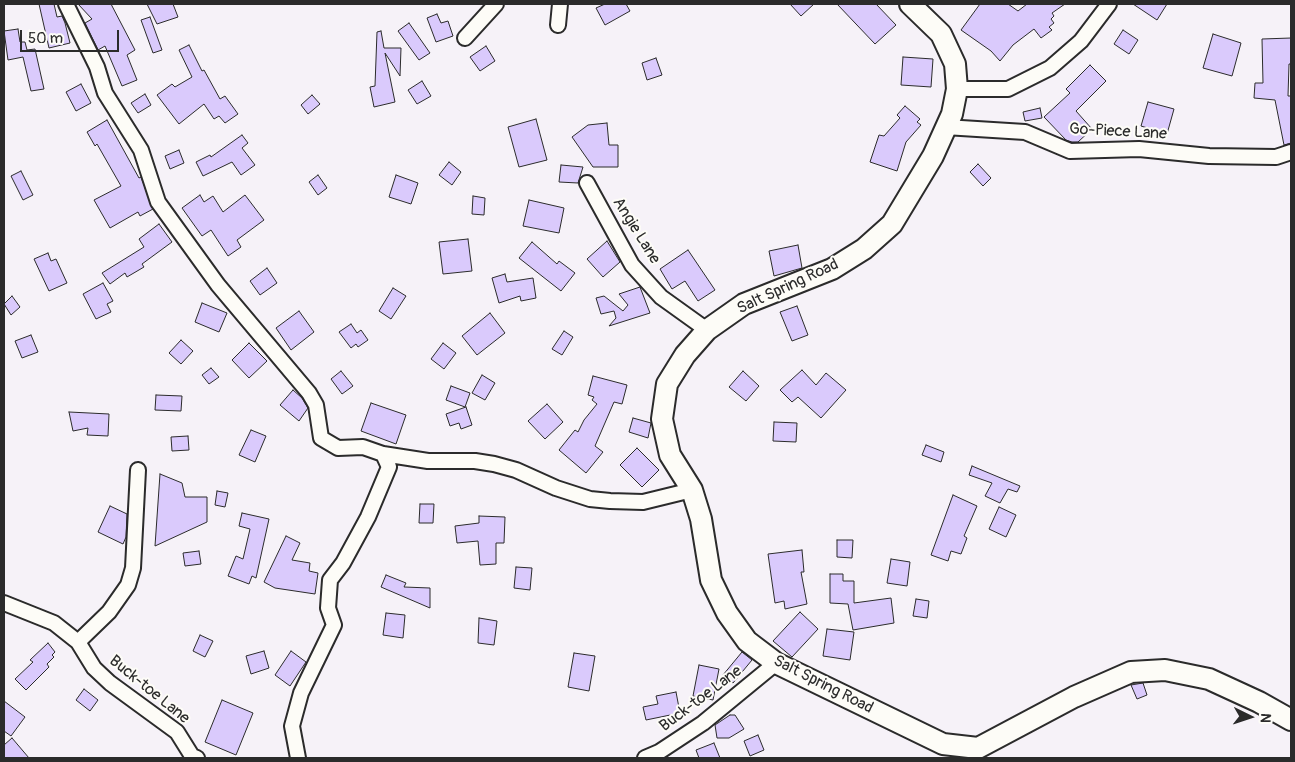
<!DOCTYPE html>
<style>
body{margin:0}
#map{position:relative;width:1295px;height:762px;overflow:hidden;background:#f6f2f8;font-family:Pangolin,sans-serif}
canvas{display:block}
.frame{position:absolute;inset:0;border:5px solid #2b2b2b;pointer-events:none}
.north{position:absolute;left:1225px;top:692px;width:50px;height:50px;-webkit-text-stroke:4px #fdfcf7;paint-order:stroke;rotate:94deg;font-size:14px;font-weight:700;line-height:20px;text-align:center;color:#2b2b2b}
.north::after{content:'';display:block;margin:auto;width:18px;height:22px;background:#2b2b2b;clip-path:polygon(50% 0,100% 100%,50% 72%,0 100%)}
.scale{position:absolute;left:20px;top:30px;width:99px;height:22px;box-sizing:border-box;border:2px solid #2b2b2b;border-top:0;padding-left:6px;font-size:15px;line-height:18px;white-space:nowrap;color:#2b2b2b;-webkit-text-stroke:4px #fdfcf7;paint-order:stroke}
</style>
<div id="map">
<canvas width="1295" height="762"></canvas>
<div class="frame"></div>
<div class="north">N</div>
<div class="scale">50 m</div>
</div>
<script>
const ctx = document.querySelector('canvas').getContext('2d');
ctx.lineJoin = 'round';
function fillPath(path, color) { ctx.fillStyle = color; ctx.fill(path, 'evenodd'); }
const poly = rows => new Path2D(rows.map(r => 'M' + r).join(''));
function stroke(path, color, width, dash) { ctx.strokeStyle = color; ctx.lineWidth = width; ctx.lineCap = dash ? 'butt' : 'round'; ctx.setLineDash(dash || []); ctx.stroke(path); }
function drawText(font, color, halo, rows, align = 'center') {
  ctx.font = font + ' Pangolin,sans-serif'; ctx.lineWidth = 4; ctx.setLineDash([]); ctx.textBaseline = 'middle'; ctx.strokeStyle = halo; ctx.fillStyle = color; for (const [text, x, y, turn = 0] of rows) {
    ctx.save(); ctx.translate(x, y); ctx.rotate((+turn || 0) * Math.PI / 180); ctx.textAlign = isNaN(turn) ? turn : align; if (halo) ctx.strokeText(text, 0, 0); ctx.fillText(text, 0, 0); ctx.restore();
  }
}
const building = poly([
 [39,4,54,4,57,17,62,16,65,23,70,43,49,48,39,4],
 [78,4,111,4,135,50,127,55,137,80,122,86,105,46,98,50,85,23,92,19,78,4],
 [147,4,173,4,178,17,157,24,147,4],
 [605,4,626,4,630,11,605,25,596,8,605,4],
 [790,4,814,4,801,16,790,4],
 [837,4,876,4,896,25,875,44,837,4],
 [980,4,1008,4,1018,11,1027,4,1065,4,1052,13,1054,16,1051,19,1054,23,1049,27,1052,30,1041,38,1034,29,1013,45,1000,61,991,51,961,30,980,4],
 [1133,4,1167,4,1157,20,1133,4],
 [437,14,441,23,448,21,453,36,436,42,427,18,437,14],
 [150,17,162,50,153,53,141,20,150,17],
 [409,23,430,53,419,60,398,31,409,23],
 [18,29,20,42,25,42,27,50,35,49,44,89,31,91,23,57,8,60,4,31,18,29],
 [1123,30,1138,40,1129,54,1114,44,1123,30],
 [381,31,384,48,401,48,400,76,385,53,395,102,374,107,370,87,375,86,377,32,381,31],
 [1213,34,1241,43,1232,76,1203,68,1213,34],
 [1291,38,1291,64,1289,64,1288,96,1291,96,1291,143,1284,145,1275,100,1254,98,1255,83,1263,83,1262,39,1291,38],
 [189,45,202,71,204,70,220,99,225,96,238,114,225,123,219,116,214,119,204,104,179,124,157,95,172,84,175,87,192,77,179,50,189,45],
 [486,46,495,61,480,71,470,57,486,46],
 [903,57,933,59,931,87,901,85,903,57],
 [656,58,662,75,647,80,642,63,656,58],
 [1090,65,1106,81,1076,111,1092,129,1078,142,1072,142,1066,140,1044,117,1070,93,1066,89,1090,65],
 [422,81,431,96,417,104,408,90,422,81],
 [81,84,91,103,76,111,66,92,81,84],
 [145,94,151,105,138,113,131,103,145,94],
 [312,95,320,104,308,114,301,105,312,95],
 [1148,102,1174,109,1167,134,1141,126,1148,102],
 [905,106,920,119,917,122,921,125,906,142,897,171,870,162,879,135,884,136,900,118,897,115,905,106],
 [1040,108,1042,118,1025,121,1023,112,1040,108],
 [536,119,547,160,519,167,508,127,536,119],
 [107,120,139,178,141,177,153,209,140,216,138,212,110,228,94,200,121,186,97,144,95,146,87,132,107,120],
 [607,123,609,145,618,145,618,167,593,167,572,137,588,125,607,123],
 [242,135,248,143,242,148,255,165,241,175,232,162,203,176,196,162,210,155,211,157,242,135],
 [179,150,184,163,170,169,165,156,179,150],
 [449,162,461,172,452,185,439,175,449,162],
 [978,164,991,178,983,186,970,172,978,164],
 [561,165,583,167,578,183,559,182,561,165],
 [21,171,33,195,23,200,11,176,21,171],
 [318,175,327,188,318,195,309,182,318,175],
 [396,175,418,183,411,204,389,197,396,175],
 [200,195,204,202,213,196,223,212,245,195,264,220,237,240,241,247,228,256,211,230,202,236,182,208,200,195],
 [473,196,485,198,484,215,472,214,473,196],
 [529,200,564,208,559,233,523,226,529,200],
 [159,224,172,242,142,264,144,267,127,277,125,273,110,284,102,273,144,247,139,239,159,224],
 [468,239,472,271,443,274,439,242,468,239],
 [607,241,620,262,603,277,587,259,607,241],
 [532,242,557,264,559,261,575,273,561,291,519,258,532,242],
 [798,245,802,268,774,276,769,251,798,245],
 [688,250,715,290,698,301,685,281,672,289,660,269,688,250],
 [48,253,51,261,56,259,67,283,49,291,34,259,48,253],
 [267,268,277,283,260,295,250,281,267,268],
 [505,274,507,282,533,278,536,298,521,301,520,296,499,303,492,278,505,274],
 [103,283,113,301,107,304,111,312,96,319,83,294,103,283],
 [640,287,650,313,609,326,616,318,614,311,601,314,596,298,604,296,623,311,628,305,619,294,640,287],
 [393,288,406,296,391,319,379,311,393,288],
 [12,296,20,307,11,315,4,304,12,296],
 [202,303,227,313,219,332,195,322,202,303],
 [797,306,808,335,792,341,780,312,797,306],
 [299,311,314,332,291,350,276,328,299,311],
 [490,313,505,333,477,355,462,336,490,313],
 [351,324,357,333,361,330,368,340,358,347,356,344,351,348,339,332,351,324],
 [564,331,573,337,562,355,552,349,564,331],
 [31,335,38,352,22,358,15,341,31,335],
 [181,340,193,351,181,364,169,353,181,340],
 [249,343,267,361,249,378,232,360,249,343],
 [443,343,456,353,444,369,431,359,443,343],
 [211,368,219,377,209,384,202,375,211,368],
 [802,370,816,385,826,373,846,390,821,418,798,397,792,402,780,390,802,370],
 [341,371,353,386,342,394,331,379,341,371],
 [743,371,759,386,746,401,729,387,743,371],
 [482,375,495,383,485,400,472,393,482,375],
 [593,376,627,385,622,404,614,402,595,446,603,452,586,473,559,450,575,430,578,432,584,420,597,404,592,400,594,397,588,395,593,376],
 [451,386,470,393,465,407,446,400,451,386],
 [293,390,302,398,308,408,299,421,280,405,293,390],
 [156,395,182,396,181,411,155,410,156,395],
 [371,403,406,415,396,444,361,431,371,403],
 [547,404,563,422,545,439,528,421,547,404],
 [466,407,472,425,461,429,459,423,450,426,446,414,466,407],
 [69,412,109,414,108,436,87,435,88,428,73,431,69,412],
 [633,418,651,423,648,438,629,432,633,418],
 [774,422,797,423,796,442,773,441,774,422],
 [251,430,266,436,255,462,239,455,251,430],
 [188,436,189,450,172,451,171,437,188,436],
 [926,445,944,452,941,462,922,455,926,445],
 [637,448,659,470,642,487,620,465,637,448],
 [972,466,1020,486,1017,492,1008,489,1000,503,985,496,992,483,969,475,972,466],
 [160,474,182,483,185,497,207,497,207,522,155,546,160,474],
 [217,491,228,493,225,507,215,505,217,491],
 [953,495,977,506,964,536,967,538,961,554,951,551,948,561,931,555,953,495],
 [420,504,434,504,433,523,419,523,420,504],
 [110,506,127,514,126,537,123,544,98,532,110,506],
 [999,507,1016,515,1006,537,989,529,999,507],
 [242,513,269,519,256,578,252,576,249,584,228,576,236,556,243,559,250,529,239,526,242,513],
 [479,516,505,517,504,543,496,543,496,564,480,565,478,541,457,543,455,526,479,523,479,516],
 [286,536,300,543,292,560,310,563,309,571,318,573,315,594,275,588,264,582,286,536],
 [837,540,853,540,852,558,837,557,837,540],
 [802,550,804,572,801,572,807,604,785,609,784,601,775,603,768,554,802,550],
 [199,551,201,564,185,566,183,553,199,551],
 [891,559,910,562,907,586,887,583,891,559],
 [516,567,532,568,530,590,514,588,516,567],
 [830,574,843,574,843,581,854,581,854,603,891,598,894,623,853,630,848,604,830,603,830,574],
 [386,575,406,583,404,587,430,588,430,608,381,587,386,575],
 [916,599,929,601,927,618,913,616,916,599],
 [800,612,818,629,792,657,773,641,800,612],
 [386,613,405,615,403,638,383,635,386,613],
 [479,618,497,621,494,645,478,643,479,618],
 [827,629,854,632,850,660,823,656,827,629],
 [200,635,213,641,205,657,193,651,200,635],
 [48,643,55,652,52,655,54,657,47,664,49,667,26,690,15,679,33,662,30,660,48,643],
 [264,651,269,668,251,674,246,656,264,651],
 [291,651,306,662,290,686,275,675,291,651],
 [742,652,752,660,733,683,723,675,742,652],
 [574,653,595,656,589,691,568,687,574,653],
 [699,665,719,669,713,700,693,696,699,665],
 [1143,683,1147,695,1137,699,1131,685,1143,683],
 [84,689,98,700,90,711,76,700,84,689],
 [676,692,680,713,646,720,643,707,658,704,656,696,676,692],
 [222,700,253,713,236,755,205,742,222,700],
 [4,701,25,717,11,736,4,731,4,701],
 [730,715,735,715,744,729,729,738,717,738,715,725,730,715],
 [758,735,764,750,750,756,744,741,758,735],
 [12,738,29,758,4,758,4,745,12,738],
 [714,743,720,758,699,758,696,750,714,743]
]);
fillPath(building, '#dacafc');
stroke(building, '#2b2b2b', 1);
const street = poly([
 [66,4,97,67,105,93,141,150,158,202,218,285,309,393,316,405,321,438,338,448,363,447,383,454,389,467,368,517,343,563,330,580,328,608,334,625,301,693,292,726,298,758],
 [558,25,560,4],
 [465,38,496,4],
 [957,89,1008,89,1050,68,1081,41,1109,4],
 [945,127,1025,132,1070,151,1139,149,1209,156,1276,157,1291,152],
 [587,183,632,265,661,297,707,330],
 [383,454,428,461,475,461,494,464,516,470,556,488,590,499,610,501,643,502,692,490],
 [4,603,54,623,78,642,94,668,110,683,177,732,192,756,197,758],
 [78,642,109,612,128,585,133,568,138,470],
 [645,758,659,752,703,723,776,663]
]);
const secondary = poly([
 [910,4,941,34,955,64,957,89,952,114,933,156,892,224,864,249,832,269,744,304,707,330,685,355,667,384,662,419,670,455,692,490,701,519,711,580,727,613,747,641,776,663,943,744,978,748,1074,697,1131,672,1165,670,1209,679,1259,702,1291,720]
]);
stroke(street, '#2b2b2b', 18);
stroke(secondary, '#2b2b2b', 24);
stroke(street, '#fdfcf7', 14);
stroke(secondary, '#fdfcf7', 20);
drawText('16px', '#2b2b2b', '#fdfcf7', [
 ["Go-Piece Lane",1118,132,3],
 ["Angie Lane",636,231,58],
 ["Salt Spring Road",788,287,-25],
 ["Salt Spring Road",823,685,27],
 ["Buck-toe Lane",149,690,39],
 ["Buck-toe Lane",701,699,-37]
]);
</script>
